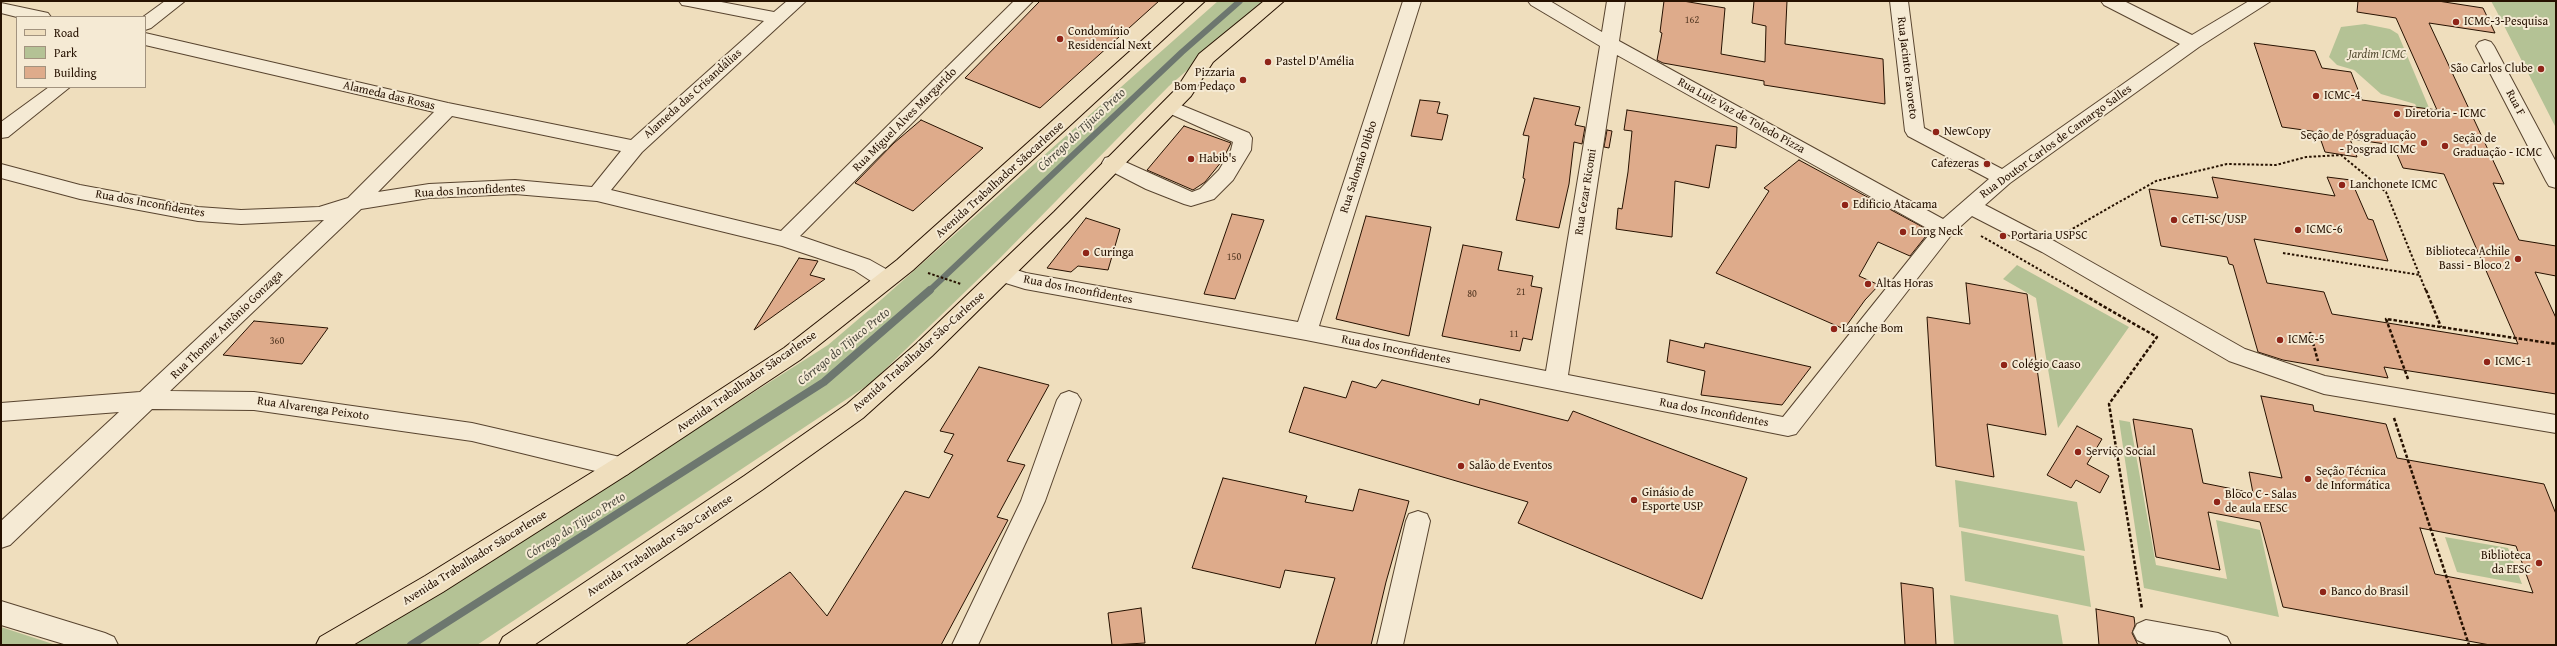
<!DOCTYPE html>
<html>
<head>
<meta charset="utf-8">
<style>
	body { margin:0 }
	#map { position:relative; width:2557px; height:646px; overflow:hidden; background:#efdebd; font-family:"Gentium Book Plus",serif }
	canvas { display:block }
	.frame { position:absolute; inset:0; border:2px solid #261100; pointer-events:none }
	.legend { position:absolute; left:16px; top:16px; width:130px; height:72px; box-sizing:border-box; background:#f5ead4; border:1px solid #a2937f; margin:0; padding:5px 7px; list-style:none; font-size:12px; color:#261100 }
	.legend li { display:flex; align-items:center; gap:8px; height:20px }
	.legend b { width:20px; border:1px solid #a2937f }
</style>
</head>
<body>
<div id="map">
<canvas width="2557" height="646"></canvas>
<div class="frame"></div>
<ul class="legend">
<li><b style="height:5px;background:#efdebd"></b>Road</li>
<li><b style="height:11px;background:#b4c295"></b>Park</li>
<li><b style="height:11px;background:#deab8b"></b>Building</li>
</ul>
</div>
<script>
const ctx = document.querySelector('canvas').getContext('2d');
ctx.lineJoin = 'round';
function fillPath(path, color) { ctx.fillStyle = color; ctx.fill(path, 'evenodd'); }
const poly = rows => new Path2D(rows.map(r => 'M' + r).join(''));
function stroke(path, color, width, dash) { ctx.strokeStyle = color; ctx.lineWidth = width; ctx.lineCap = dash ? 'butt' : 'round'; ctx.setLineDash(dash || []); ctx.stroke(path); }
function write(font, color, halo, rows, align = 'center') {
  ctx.font = font + ' "Gentium Book Plus",serif'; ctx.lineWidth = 4; ctx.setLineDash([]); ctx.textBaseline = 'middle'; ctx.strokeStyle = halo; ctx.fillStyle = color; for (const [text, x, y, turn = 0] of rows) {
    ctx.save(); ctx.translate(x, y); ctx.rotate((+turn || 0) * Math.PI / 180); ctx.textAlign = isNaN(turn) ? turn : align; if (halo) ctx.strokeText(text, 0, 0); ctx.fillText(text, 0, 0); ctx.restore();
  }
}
fillPath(poly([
	[1218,1,1267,1,1169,86,1001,257,871,383,477,645,345,645,663,450,828,345,882,299],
	[2491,1,2556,1,2556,128,2496,10],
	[2365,24,2390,29,2398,34,2440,134,2429,128,2415,104,2381,94,2354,70,2337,65,2329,57,2341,27],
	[2017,265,2129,327,2058,428,2036,298,2003,279],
	[2119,420,2130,422,2156,565,2227,579,2216,520,2260,530,2279,617,2144,588],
	[1955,480,2077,502,2085,551,1959,527],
	[1961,531,2084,556,2091,607,1965,581],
	[2445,537,2508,548,2522,584,2457,572],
	[1950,595,2058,615,2063,645,1954,645],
	[1,627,56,645,1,645]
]), '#b4c295');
stroke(poly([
	[929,291,1182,52,1240,1]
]), '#6d776f', 6);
stroke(poly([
	[411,645,824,382,930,290]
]), '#6d776f', 8);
const building = poly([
	[1040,1,1159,1,1040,108,965,78,1040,1],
	[1664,1,1683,1,1725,8,1721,54,1765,62,1766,26,1752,23,1754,1,1787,1,1785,44,1883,59,1885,104,1764,85,1764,81,1663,63,1657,60,1662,33,1660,32,1664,1],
	[2358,1,2438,1,2483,8,2495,33,2429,23,2504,184,2493,183,2519,240,2556,246,2556,276,2535,272,2556,318,2556,394,2384,367,2388,378,2283,360,2258,352,2233,265,2229,264,2227,257,2161,246,2149,189,2218,198,2212,177,2335,196,2327,177,2351,180,2368,219,2373,220,2388,261,2254,239,2267,283,2324,292,2332,314,2518,344,2444,174,2403,168,2393,145,2350,139,2357,157,2325,152,2318,132,2282,127,2254,43,2315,51,2322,68,2351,72,2362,100,2437,110,2396,18,2357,12,2358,1],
	[1534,98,1580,107,1575,125,1585,127,1582,144,1574,142,1569,184,1559,228,1516,220,1525,179,1523,178,1529,136,1523,135,1534,98],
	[1420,100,1440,102,1437,113,1448,115,1442,140,1411,136,1420,100],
	[1627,110,1737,127,1736,148,1716,145,1709,188,1675,181,1672,237,1616,229,1618,208,1622,209,1628,172,1632,131,1624,130,1627,110],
	[921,120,983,148,913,211,855,183,894,143,921,120],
	[1184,126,1231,143,1222,161,1205,182,1193,190,1147,170,1184,126],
	[1607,130,1612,131,1609,148,1604,147,1607,130],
	[1799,160,1930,231,1910,256,1878,242,1859,276,1879,285,1865,300,1844,329,1716,273,1769,191,1764,188,1799,160],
	[1232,214,1264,220,1235,299,1204,294,1232,214],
	[1366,216,1431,227,1409,336,1336,319,1366,216],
	[1086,218,1120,229,1108,270,1078,266,1071,272,1047,268,1086,218],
	[1463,245,1502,252,1498,270,1533,276,1531,286,1542,288,1532,340,1523,338,1520,351,1442,336,1463,245],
	[799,258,818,261,810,275,825,279,754,330,799,258],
	[1966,283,2027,294,2046,435,1987,424,1994,477,1936,466,1927,317,1970,324,1966,283],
	[254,321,328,328,302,364,223,355,254,321],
	[1670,340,1704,348,1705,343,1811,367,1782,405,1701,395,1705,371,1667,362,1670,340],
	[979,367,1049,385,1007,461,1025,465,997,517,1008,520,941,645,685,645,790,572,827,616,905,491,929,498,953,455,944,452,954,434,940,431,979,367],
	[1382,380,1479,405,1480,399,1568,421,1573,411,1747,478,1702,599,1518,523,1528,502,1289,432,1304,387,1346,398,1352,381,1376,388,1382,380],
	[2261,396,2313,405,2314,411,2386,424,2397,458,2544,484,2556,514,2556,645,2490,645,2283,607,2260,522,2208,512,2220,570,2156,557,2133,419,2192,429,2203,483,2253,493,2249,472,2282,478,2261,396],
	[2420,528,2516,546,2533,593,2435,574,2420,528],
	[2077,426,2102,439,2087,464,2109,476,2100,493,2076,480,2071,488,2047,475,2077,426],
	[1223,478,1307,496,1305,502,1353,511,1359,489,1409,501,1386,582,1371,645,1315,645,1335,578,1285,570,1280,588,1192,568,1223,478],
	[1901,583,1933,588,1936,645,1905,645,1901,583],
	[1141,608,1145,643,1112,645,1108,613,1141,608],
	[2096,609,2134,617,2135,625,2132,633,2138,645,2099,645,2096,609]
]);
fillPath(building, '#deab8b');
stroke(building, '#261100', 1);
const minor = poly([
	[165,1,185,1,151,28,145,30,145,17,143,17,165,1],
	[679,1,716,1,774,12,787,1,806,1,642,152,611,190,781,231,1014,1,1033,1,800,236,870,260,893,273,896,279,893,285,885,287,877,285,854,270,782,246,597,201,515,194,429,198,361,209,170,391,254,392,472,423,620,457,628,460,632,467,628,474,620,477,472,441,254,410,152,409,10,545,1,548,1,521,119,412,1,421,1,403,140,392,324,220,241,224,198,221,80,199,1,178,1,164,80,185,198,207,241,210,319,207,348,198,434,112,145,45,145,33,448,103,631,140,764,21,688,6,682,5,679,1],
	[452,116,621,151,592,187,515,180,429,184,378,192,452,116],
	[1403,1,1421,1,1319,326,1546,371,1600,46,1531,5,1528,1,1550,1,1602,32,1607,1,1625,1,1619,41,1943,219,1989,179,1908,136,1905,131,1890,1,1908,1,1924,128,2002,169,2180,44,2104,5,2101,1,2124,1,2192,35,2249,1,2271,1,2199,47,2010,183,1985,205,2056,242,2245,349,2325,376,2556,415,2556,433,2324,394,2229,361,2042,252,1972,216,1952,234,1796,434,1788,436,1306,340,1025,289,996,280,993,274,996,268,1004,266,1026,273,1298,322,1403,1],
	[1617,55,1932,231,1783,417,1568,375,1617,55],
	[1,3,48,13,51,17,17,17,1,13,1,3],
	[2485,40,2491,42,2494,46,2556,162,2556,188,2549,186,2546,181,2476,46,2479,42,2485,40],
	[49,87,70,87,8,137,1,138,1,122,49,87],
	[1171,101,1249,133,1252,138,1251,150,1233,180,1214,199,1191,206,1184,204,1146,189,1105,168,1102,163,1105,158,1112,156,1192,192,1200,189,1219,170,1231,150,1233,142,1164,111,1161,107,1164,103,1171,101],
	[1069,391,1077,394,1081,400,1045,501,978,645,952,645,1021,501,1057,400,1061,394,1069,391],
	[1418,511,1427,514,1430,521,1403,645,1377,645,1406,521,1409,514,1418,511],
	[1,601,105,633,114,637,118,645,67,645,1,625,1,601],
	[2146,620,2218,633,2227,637,2231,645,2146,644,2137,640,2133,632,2137,624,2146,620]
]);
const major = poly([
	[1186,1,1205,1,913,270,800,360,628,474,443,592,353,645,316,645,320,637,425,576,612,460,784,348,897,260,1186,1],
	[1264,1,1284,1,1213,62,1191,96,1068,222,932,356,863,418,762,490,534,645,499,645,503,637,744,476,847,404,916,344,1054,212,1177,88,1199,54,1264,1]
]);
stroke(minor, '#58442f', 2);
stroke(major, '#261100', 2);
stroke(poly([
	[2065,233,2156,181,2227,164,2276,165,2306,157,2341,155,2386,192,2426,291],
	[1981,236,2077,291],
	[2283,253,2420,275],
	[928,273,961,284]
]), '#261100', 2, [2.5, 2]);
stroke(poly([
	[2075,290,2157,337,2109,404,2142,609],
	[2426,290,2441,327],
	[2310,332,2318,361],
	[2408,379,2386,319,2556,344],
	[2394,418,2469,645]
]), '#261100', 2.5, [3.5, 2]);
fillPath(minor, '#f5ead4');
fillPath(major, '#efdebd');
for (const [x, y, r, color] of [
	[2456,22,4,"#8f2418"],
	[1060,39,4,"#8f2418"],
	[1268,62,4,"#8f2418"],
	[2541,69,4,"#8f2418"],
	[1243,80,4,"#8f2418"],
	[2316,96,4,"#8f2418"],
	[2397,114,4,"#8f2418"],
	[1936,132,4,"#8f2418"],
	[2424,143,4,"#8f2418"],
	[2445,146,4,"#8f2418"],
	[1191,159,4,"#8f2418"],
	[1987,164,4,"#8f2418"],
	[2342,185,4,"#8f2418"],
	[1845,205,4,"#8f2418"],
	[2174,220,4,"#8f2418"],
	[2298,230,4,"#8f2418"],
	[1903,232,4,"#8f2418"],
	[2003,236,4,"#8f2418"],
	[1086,253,4,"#8f2418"],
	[2518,259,4,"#8f2418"],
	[1868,284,4,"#8f2418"],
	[1834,329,4,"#8f2418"],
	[2280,340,4,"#8f2418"],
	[2487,362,4,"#8f2418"],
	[2004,365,4,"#8f2418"],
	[2078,452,4,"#8f2418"],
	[1461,466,4,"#8f2418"],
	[2308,479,4,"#8f2418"],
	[1634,500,4,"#8f2418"],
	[2217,502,4,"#8f2418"],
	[2539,563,4,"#8f2418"],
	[2323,592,4,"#8f2418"]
]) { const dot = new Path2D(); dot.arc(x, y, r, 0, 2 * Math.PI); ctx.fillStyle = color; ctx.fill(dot); stroke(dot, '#f5ead4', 1.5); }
write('10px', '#543823', null, [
	["162",1692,20],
	["150",1234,257],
	["21",1521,292],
	["80",1472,294],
	["11",1514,334],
	["360",277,341]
]);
write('12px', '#261100', '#f5ead4', [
	["ICMC-3-Pesquisa",2464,22],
	["Condomínio",1068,32],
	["Residencial Next",1068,46],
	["Pastel D'Amélia",1276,62],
	["São Carlos Clube",2533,69,"right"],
	["Pizzaria",1235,73,"right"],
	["Bom Pedaço",1235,87,"right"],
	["ICMC-4",2324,96],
	["Diretoria - ICMC",2405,114],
	["NewCopy",1944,132],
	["Seção de Pósgraduação",2416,136,"right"],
	["- Posgrad ICMC",2416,150,"right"],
	["Seção de",2453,139],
	["Graduação - ICMC",2453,153],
	["Habib's",1199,159],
	["Cafezeras",1979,164,"right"],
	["Lanchonete ICMC",2350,185],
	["Edificio Atacama",1853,205],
	["CeTI-SC/USP",2182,220],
	["ICMC-6",2306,230],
	["Long Neck",1911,232],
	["Portaria USPSC",2011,236],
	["Biblioteca Achile",2510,252,"right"],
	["Bassi - Bloco 2",2510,266,"right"],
	["Curinga",1094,253],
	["Altas Horas",1876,284],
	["Lanche Bom",1842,329],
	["ICMC-5",2288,340],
	["ICMC-1",2495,362],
	["Colégio Caaso",2012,365],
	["Serviço Social",2086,452],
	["Salão de Eventos",1469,466],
	["Seção Técnica",2316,472],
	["de Informática",2316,486],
	["Ginásio de",1642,493],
	["Esporte USP",1642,507],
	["Bloco C - Salas",2225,495],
	["de aula EESC",2225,509],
	["Biblioteca",2531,556,"right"],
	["da EESC",2531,570,"right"],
	["Banco do Brasil",2331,592]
], 'left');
write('italic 12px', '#584f34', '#f5ead4', [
	["Jardim ICMC",2377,55]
]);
write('12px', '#261100', '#f5ead4', [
	["Rua Jacinto Favoreto",1907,68,83],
	["Alameda das Crisandálias",693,94,-42],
	["Alameda das Rosas",389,96,13],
	["Rua F",2515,103,62],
	["Rua Luiz Vaz de Toledo Pizza",1741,116,29],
	["Rua Miguel Alves Margarido",905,120,-45],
	["Rua Doutor Carlos de Camargo Salles",2056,142,-36],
	["Rua Salomão Dibbo",1359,167,-72],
	["Avenida Trabalhador Sãocarlense",1000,180,-42],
	["Rua dos Inconfidentes",470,191,-3],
	["Rua Cezar Ricomi",1586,192,-81],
	["Rua dos Inconfidentes",150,204,10],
	["Rua dos Inconfidentes",1078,290,11],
	["Rua Thomaz Antônio Gonzaga",227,325,-44],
	["Rua dos Inconfidentes",1396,350,11],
	["Avenida Trabalhador São-Carlense",919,352,-42],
	["Avenida Trabalhador Sãocarlense",747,382,-35],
	["Rua Alvarenga Peixoto",313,409,8],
	["Rua dos Inconfidentes",1714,413,11],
	["Avenida Trabalhador São-Carlense",660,546,-34],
	["Avenida Trabalhador Sãocarlense",475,558,-32]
]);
write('italic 13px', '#4f4c41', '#f5ead4', [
	["Córrego do Tijuco Preto",1082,130,-43],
	["Córrego do Tijuco Preto",844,347,-39],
	["Córrego do Tijuco Preto",576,526,-32]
]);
</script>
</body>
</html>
